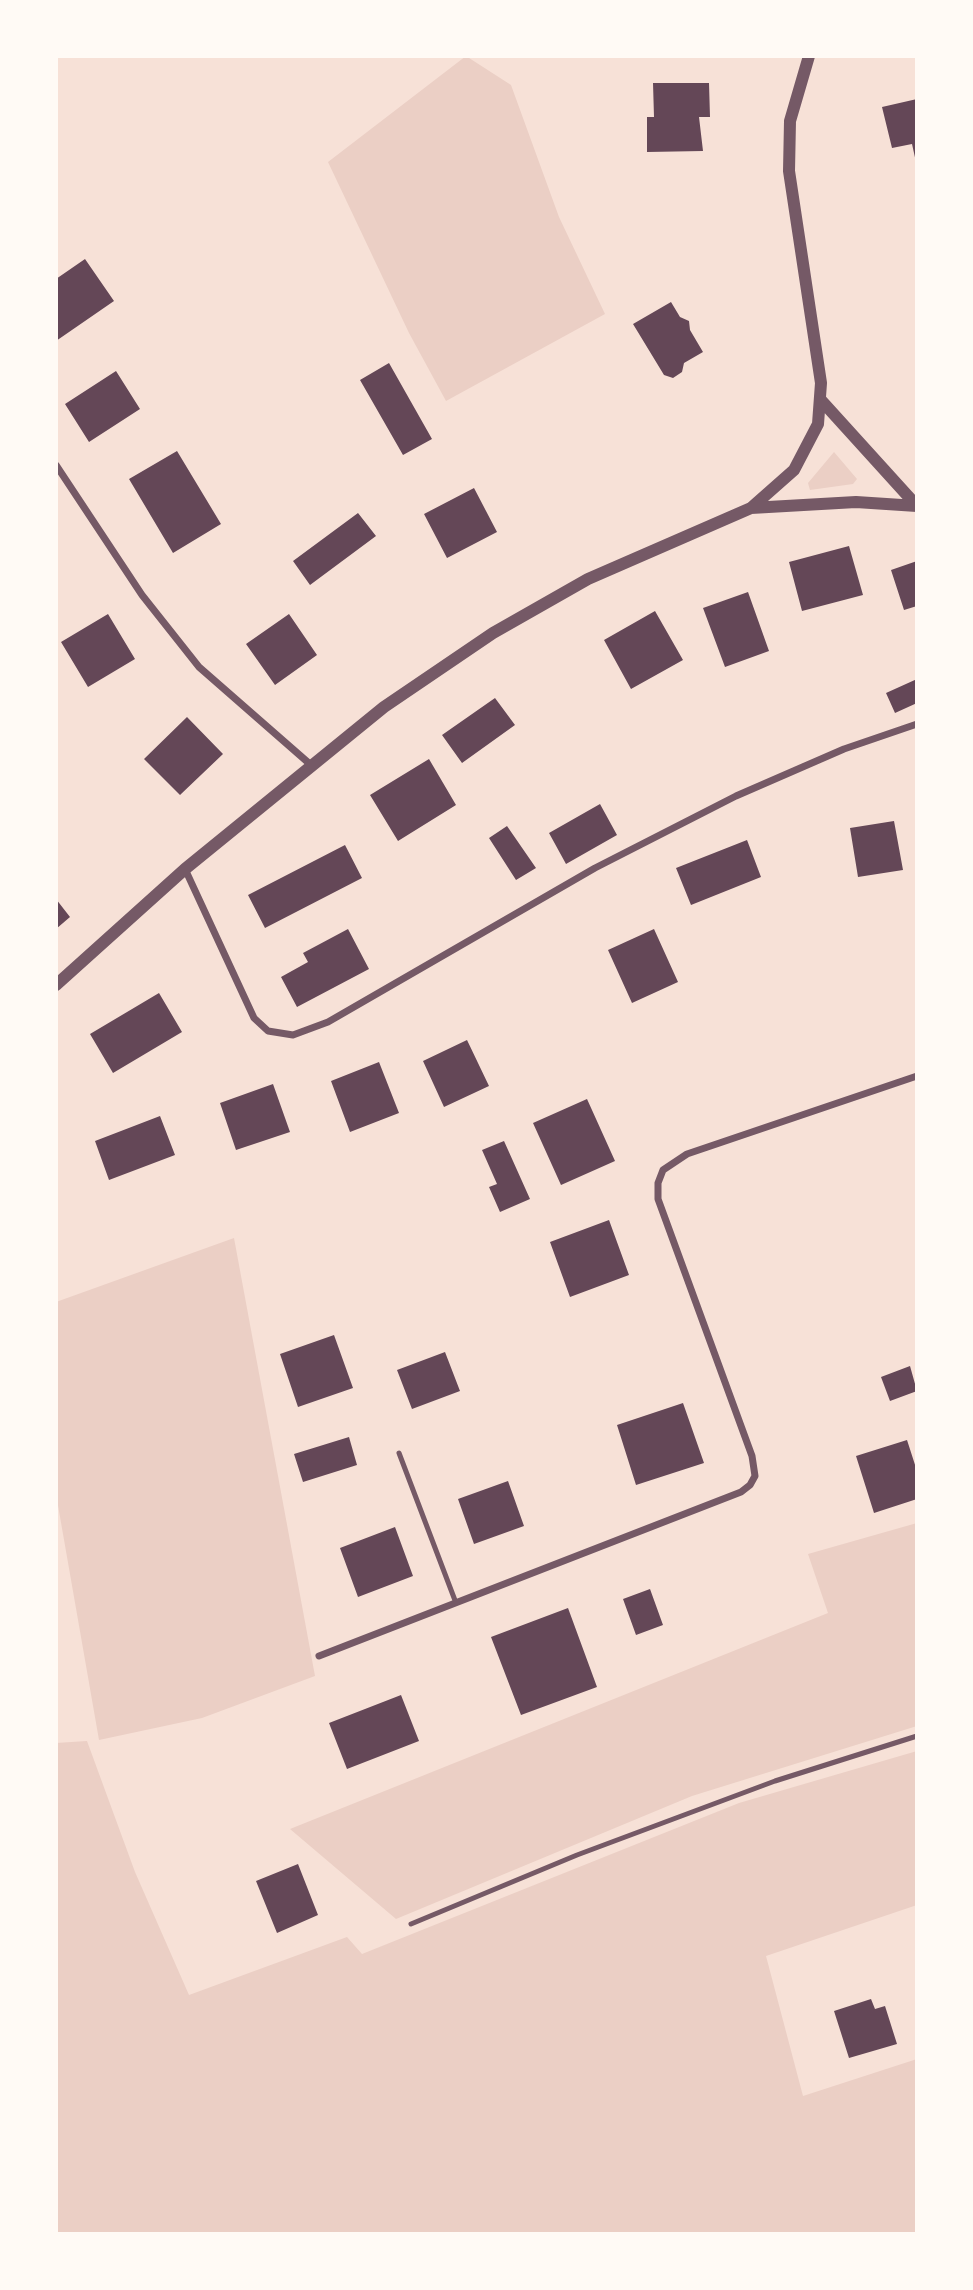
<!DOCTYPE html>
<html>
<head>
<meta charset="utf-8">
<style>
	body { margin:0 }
	#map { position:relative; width:973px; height:2290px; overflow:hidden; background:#f7e1d7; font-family:"Roboto Condensed",sans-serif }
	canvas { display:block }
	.frame { position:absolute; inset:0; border:58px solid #fffaf5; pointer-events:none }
</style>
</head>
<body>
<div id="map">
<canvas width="973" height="2290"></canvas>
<div class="frame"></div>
</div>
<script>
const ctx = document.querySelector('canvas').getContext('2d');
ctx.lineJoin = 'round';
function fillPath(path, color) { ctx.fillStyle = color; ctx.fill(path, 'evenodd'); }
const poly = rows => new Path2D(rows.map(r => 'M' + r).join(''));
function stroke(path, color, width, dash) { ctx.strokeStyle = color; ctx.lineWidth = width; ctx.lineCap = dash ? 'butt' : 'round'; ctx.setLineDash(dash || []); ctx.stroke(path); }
fillPath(poly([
	[466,56,511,85,559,217,605,314,446,401,409,333,328,162],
	[834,452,857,479,853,484,810,490,808,483],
	[234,1238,315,1676,202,1718,99,1740,56,1494,56,1302],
	[917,1523,917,1726,692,1796,396,1919,290,1829,828,1613,808,1554],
	[87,1741,135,1872,189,1995,347,1937,362,1954,739,1803,917,1751,917,1905,766,1956,803,2096,917,2059,917,2234,56,2234,56,1743]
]), '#ebcfc5');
fillPath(poly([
	[653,83,709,83,710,117,699,117,703,151,647,152,647,117,654,117],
	[917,99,917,162,916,162,912,144,892,148,882,107],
	[85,259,114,301,56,341,56,279],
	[671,302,680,317,689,321,690,330,703,352,684,363,682,372,673,378,664,375,633,324],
	[389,363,432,439,403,455,360,380],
	[116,371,140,409,89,442,65,404],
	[177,451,221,524,173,553,129,479],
	[474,488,497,532,447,558,424,514],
	[358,513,376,536,310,585,293,561],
	[849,546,863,595,802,611,789,562],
	[917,561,917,606,904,610,891,570],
	[748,592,769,651,725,667,703,608],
	[655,611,683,660,631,689,604,640],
	[108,614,135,659,88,687,61,642],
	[289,614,317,655,275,685,246,644],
	[917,679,917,703,895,713,886,693],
	[495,698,515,725,462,763,442,735],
	[187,717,223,754,180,795,144,759],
	[429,759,456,805,398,841,370,795],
	[600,804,617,835,566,864,549,833],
	[894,821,903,870,858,877,850,828],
	[507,826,536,868,516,880,489,838],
	[747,840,761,877,691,905,676,868],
	[345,845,362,878,265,928,248,895],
	[56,899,70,917,56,929],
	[348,929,369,969,297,1007,281,977,308,962,303,953],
	[654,929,678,982,632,1003,608,950],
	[159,993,182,1032,113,1073,90,1034],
	[467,1040,489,1086,444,1107,423,1061],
	[379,1062,399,1113,350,1132,331,1081],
	[273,1084,290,1132,236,1150,220,1103],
	[587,1099,615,1161,561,1185,533,1123],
	[160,1116,175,1155,109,1180,95,1141],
	[504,1141,530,1199,500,1212,489,1187,497,1184,482,1150],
	[609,1220,629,1275,570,1297,550,1242],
	[334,1335,353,1388,298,1407,280,1354],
	[445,1352,460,1391,412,1409,397,1370],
	[910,1366,917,1391,890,1401,881,1377],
	[683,1403,704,1463,636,1485,617,1425],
	[349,1437,357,1465,303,1482,294,1454],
	[907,1440,917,1471,917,1499,874,1513,856,1456],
	[508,1481,524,1526,474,1544,458,1499],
	[395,1527,413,1576,358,1597,340,1548],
	[650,1589,663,1625,636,1635,623,1599],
	[568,1608,597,1687,521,1715,491,1637],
	[401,1695,419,1741,347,1769,329,1723],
	[298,1864,318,1915,277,1933,256,1881],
	[871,1999,875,2009,885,2006,897,2044,849,2058,834,2011]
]), '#644757');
stroke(poly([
	[399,1453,456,1603],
	[411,1924,577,1855,775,1781,917,1736]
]), '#755966', 5);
stroke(poly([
	[56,465,142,595,199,667,311,765],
	[185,869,254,1018,268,1031,293,1035,328,1022,595,868,736,796,844,749,917,724],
	[319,1656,741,1492,750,1485,755,1476,752,1456,658,1199,658,1183,663,1170,687,1154,917,1076]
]), '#755966', 7);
stroke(poly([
	[820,399,917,506],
	[751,508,856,502,917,506],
	[56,985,185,869,384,707,493,633,588,579,751,508,794,470,818,424,821,383,789,171,790,121,809,56]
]), '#755966', 12);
</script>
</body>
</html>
